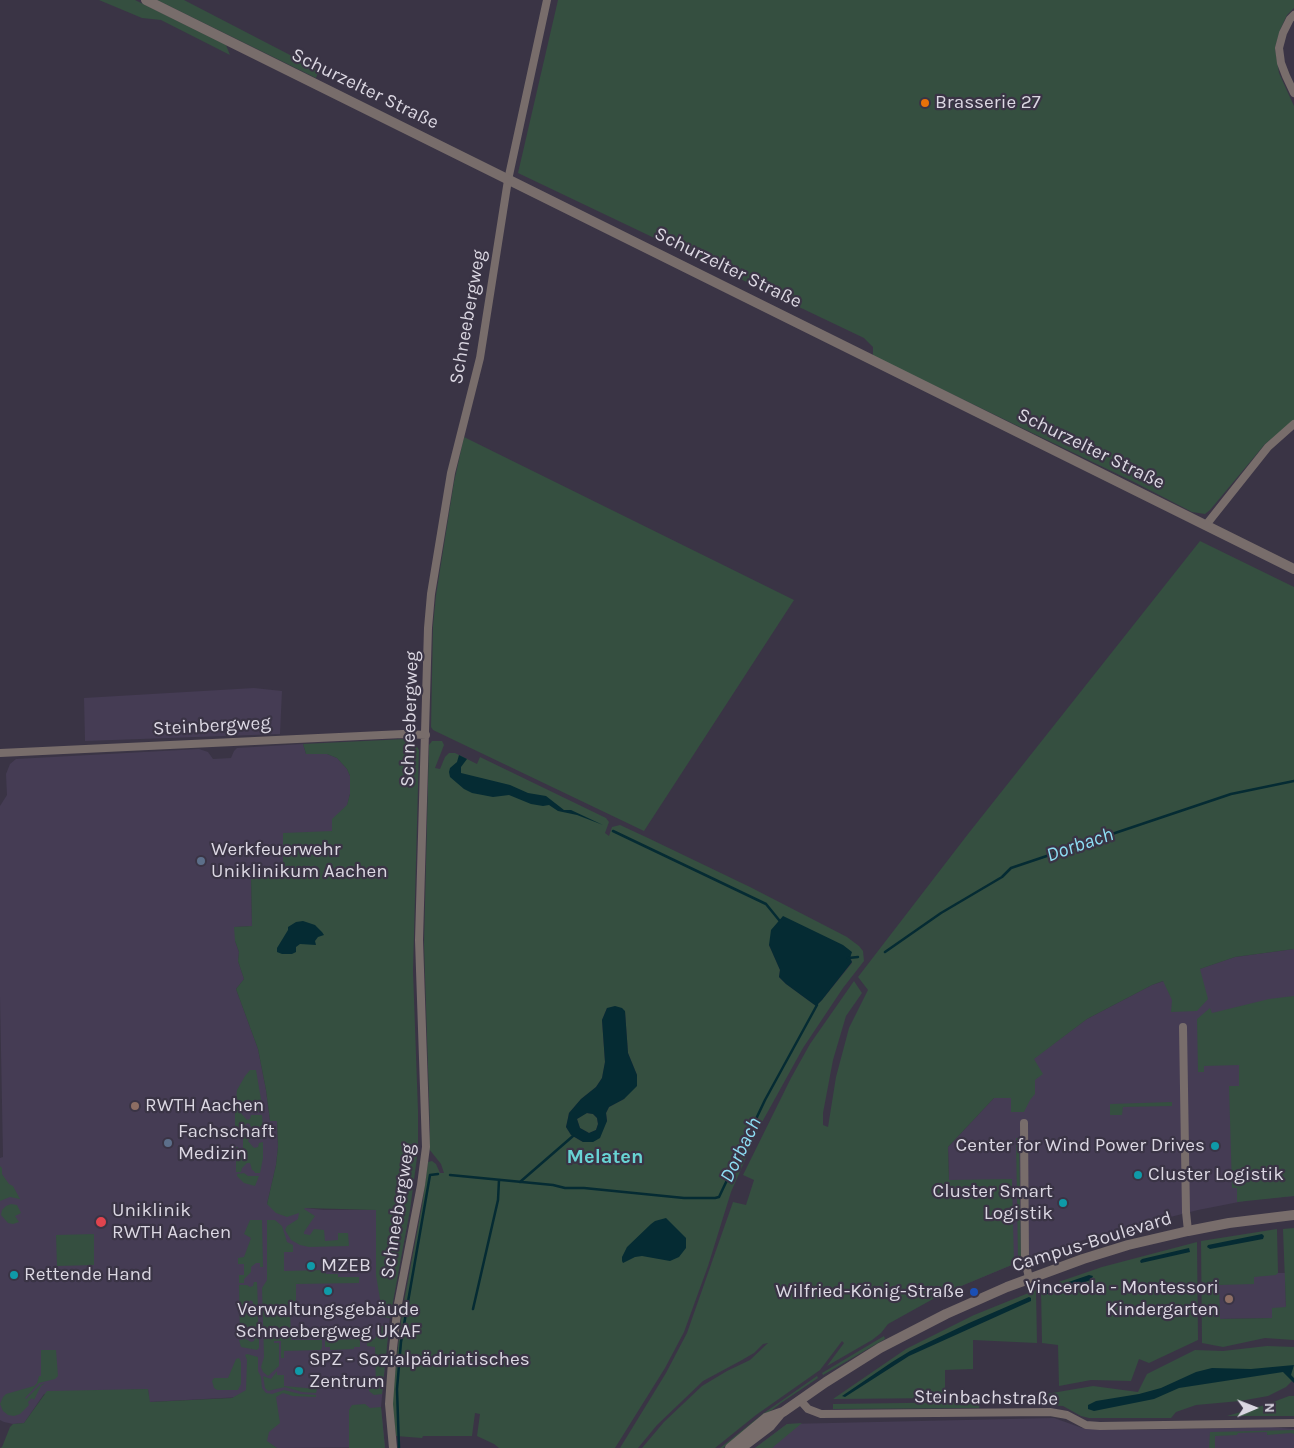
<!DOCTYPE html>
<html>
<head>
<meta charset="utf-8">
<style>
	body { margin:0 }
	#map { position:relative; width:1294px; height:1448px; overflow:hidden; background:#3a3445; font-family:Karla,sans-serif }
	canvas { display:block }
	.north { position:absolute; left:1229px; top:1383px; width:50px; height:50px; -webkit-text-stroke:4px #3a3445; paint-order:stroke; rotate:89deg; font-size:14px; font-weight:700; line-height:20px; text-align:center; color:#dbd7e2 }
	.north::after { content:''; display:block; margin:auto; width:18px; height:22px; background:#dbd7e2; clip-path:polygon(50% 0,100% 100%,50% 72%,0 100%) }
</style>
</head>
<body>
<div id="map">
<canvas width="1294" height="1448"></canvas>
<div class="north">N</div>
</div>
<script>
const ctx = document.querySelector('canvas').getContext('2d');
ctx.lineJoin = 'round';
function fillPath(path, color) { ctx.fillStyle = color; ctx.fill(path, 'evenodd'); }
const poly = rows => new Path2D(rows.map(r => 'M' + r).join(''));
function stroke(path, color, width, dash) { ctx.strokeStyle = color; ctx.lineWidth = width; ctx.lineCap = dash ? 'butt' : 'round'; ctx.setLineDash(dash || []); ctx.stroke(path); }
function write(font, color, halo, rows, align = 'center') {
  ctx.font = font + ' Karla,sans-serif'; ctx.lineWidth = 4.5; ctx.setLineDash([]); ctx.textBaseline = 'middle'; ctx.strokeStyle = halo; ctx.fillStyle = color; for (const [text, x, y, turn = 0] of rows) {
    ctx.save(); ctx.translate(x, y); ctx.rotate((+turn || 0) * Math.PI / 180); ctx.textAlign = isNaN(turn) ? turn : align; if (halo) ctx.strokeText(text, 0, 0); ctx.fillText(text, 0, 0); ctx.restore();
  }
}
fillPath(poly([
	[254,688,282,691,280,734,85,741,84,698],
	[303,744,306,754,322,752,337,758,347,769,350,776,350,794,347,806,340,812,332,831,283,874,251,877,252,926,235,927,235,941,239,952,238,961,244,979,236,989,258,1049,266,1090,270,1121,277,1121,278,1147,276,1165,267,1204,324,1210,410,1210,390,1315,381,1407,385,1447,277,1448,267,1442,259,1396,149,1402,148,1389,44,1394,24,1423,13,1424,4,1422,0,1420,0,1158,3,1157,0,997,0,806,7,795,6,774,10,764,16,759,199,749,208,752,213,759,231,758,234,751,237,748],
	[1294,949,1294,1196,1249,1200,1198,1210,1095,1236,1014,1264,942,1294,949,1180,948,1147,994,1098,1033,1059,1087,1019,1152,985,1235,957],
	[1278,1270,1278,1273,1285,1273,1286,1308,1272,1318,1219,1319,1219,1285],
	[1054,1418,1082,1428,1091,1429,1139,1430,1271,1427,1294,1429,1294,1448,755,1448,787,1424]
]), '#453c54');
fillPath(poly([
	[99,0,135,0,226,45,230,55,161,20,142,18],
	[157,0,184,0,317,69,319,70,316,78],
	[558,0,1294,0,1294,8,1287,15,1280,30,1275,48,1279,73,1294,106,1294,421,1265,444,1210,510,1205,514,1192,512,1134,482,873,356,873,347,864,338,518,173],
	[464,437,794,600,644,831,433,730,431,727,433,626,436,595,454,482],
	[1200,541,1294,587,1294,949,1235,957,1200,969,1208,999,1197,1011,1171,1012,1172,1000,1163,981,1152,985,1087,1019,1034,1059,1043,1074,1035,1080,1035,1094,1030,1100,1024,1112,1011,1112,1011,1098,994,1098,948,1147,949,1180,1012,1179,1014,1264,942,1294,888,1324,881,1333,872,1340,827,1366,844,1343,842,1341,820,1370,756,1415,715,1448,642,1448,664,1422,702,1386,727,1371,750,1360,768,1343,763,1344,754,1353,742,1360,703,1381,657,1425,638,1448,620,1448,666,1373,687,1333,733,1202,746,1205,754,1180,743,1175,791,1078,810,1044,854,981,862,993,846,1016,833,1060,823,1113,823,1125,828,1127,836,1077,849,1028,868,990,858,977,968,834],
	[405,739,412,740,415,743,419,750,413,971,418,1111,418,1150,410,1210,390,1318,381,1317,378,1313,381,1305,376,1275,376,1210,305,1208,304,1209,315,1216,304,1232,304,1234,310,1235,314,1229,324,1230,325,1241,338,1240,338,1233,348,1233,349,1246,309,1247,300,1245,291,1240,285,1230,287,1226,298,1219,299,1213,287,1217,276,1213,267,1204,276,1165,278,1147,277,1121,270,1121,266,1090,258,1049,236,989,244,979,238,961,239,952,235,941,234,927,252,926,251,877,283,874,283,833,332,831,332,819,347,805,350,794,350,776,347,769,337,758,327,754,306,754,303,744],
	[432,741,442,741,444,745,435,768,440,769,445,757,449,753,455,753,477,764,480,757,606,818,609,822,605,833,609,836,612,827,620,825,648,838,750,887,818,922,847,937,859,946,863,951,864,961,843,988,803,1048,761,1124,731,1192,708,1266,684,1332,665,1368,615,1448,499,1448,494,1444,477,1436,480,1414,475,1413,472,1436,423,1436,422,1438,396,1436,393,1413,393,1390,402,1312,422,1206,428,1162,432,1161,436,1164,440,1173,444,1173,441,1164,429,1149,430,1128,424,944,429,745],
	[769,945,850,955,852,963,822,1000,816,1006,786,984,779,977,780,970],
	[607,1008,625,1012,628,1053,637,1075,624,1099,609,1107,606,1113,607,1121,593,1142,583,1142,571,1135,566,1127,568,1118,569,1113,581,1099,596,1087,602,1078,605,1062,602,1020],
	[1294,996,1294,1196,1237,1202,1237,1188,1232,1188,1229,1086,1239,1086,1239,1065,1204,1066,1204,1072,1198,1072,1197,1019,1210,1008,1212,1013,1269,999],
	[250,1070,256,1070,263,1111,261,1112,250,1112,248,1106,242,1111,235,1110,237,1090,245,1076],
	[1172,1102,1172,1106,1123,1107,1122,1115,1110,1115,1110,1104],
	[235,1111,239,1111,247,1120,250,1119,251,1115,262,1115,263,1128,251,1128,250,1124,247,1123,241,1130,247,1136,250,1136,251,1132,263,1131,263,1139,258,1139,257,1134,254,1134,248,1141,254,1148,258,1147,259,1143,263,1142,263,1158,260,1173,255,1173,254,1171,252,1170,250,1163,247,1163,242,1168,241,1172,236,1172,236,1147,238,1147,238,1153,243,1152,243,1135,235,1135],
	[586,1113,593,1114,597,1118,598,1124,596,1130,589,1133,580,1128,577,1119],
	[1016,1138,1019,1138,1021,1260,1018,1260],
	[0,1166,2,1168,2,1174,9,1184,13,1186,20,1199,10,1197,0,1201],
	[244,1173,248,1176,259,1176,255,1186,244,1183,237,1176,237,1174],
	[11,1204,17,1205,21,1213,15,1216,19,1222,13,1224,8,1223,1,1215,2,1210,6,1206],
	[250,1220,262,1220,263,1267,260,1267,260,1263,256,1263,251,1267,251,1272,244,1279,244,1283,239,1283,239,1275,244,1275,244,1264,238,1264,238,1258,244,1257,251,1238,244,1234],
	[267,1220,275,1220,282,1226,287,1242,293,1245,293,1252,284,1252,284,1271,325,1270,326,1274,338,1274,338,1277,359,1277,359,1283,296,1284,296,1307,290,1307,291,1340,322,1340,322,1347,321,1350,284,1351,284,1358,281,1358,281,1341,274,1341,274,1343,279,1343,279,1366,268,1376,263,1372,261,1367,264,1357,262,1288,267,1280],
	[1294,1228,1294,1340,1265,1338,1223,1347,1202,1343,1201,1241,1277,1229,1278,1273,1276,1275,1254,1277,1254,1284,1219,1285,1220,1319,1272,1318,1272,1308,1286,1307,1283,1229],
	[94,1234,94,1265,57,1266,56,1235],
	[1197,1242,1198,1340,1149,1363,1139,1359,1131,1381,1091,1380,1059,1386,1058,1345,1042,1343,1041,1288,1102,1267],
	[254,1282,257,1282,258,1307,253,1307,253,1302,251,1300,244,1307,244,1310,251,1314,253,1313,254,1310,258,1309,258,1335,254,1335,254,1330,251,1329,244,1336,245,1339,240,1339,239,1285,247,1285,250,1287,253,1286],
	[1036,1290,1037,1343,973,1340,973,1369,945,1370,945,1398,833,1399,906,1349,974,1315],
	[382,1326,389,1327,382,1394,374,1395,369,1391,369,1389,376,1388,375,1347,367,1346,367,1339,375,1339,379,1327],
	[884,1336,885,1339,823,1375,822,1373],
	[255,1338,259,1338,259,1348,257,1350,241,1347,239,1340,246,1339,251,1342,254,1341],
	[360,1339,360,1347,354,1347,354,1349,330,1350,330,1347,325,1347,325,1340],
	[1267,1346,1294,1347,1294,1379,1286,1387,1268,1396,1240,1401,1196,1405,1176,1412,1171,1418,1089,1418,1081,1416,1063,1406,1046,1405,1046,1394,1093,1386,1138,1392,1147,1374,1195,1350,1223,1351],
	[41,1350,56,1350,58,1376,55,1379,39,1383,25,1398,26,1399,40,1385,45,1383,41,1386,34,1400,32,1398,28,1402,29,1405,20,1414,14,1416,8,1415,3,1411,0,1404,3,1397,6,1394,34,1386,37,1383,39,1376,41,1376],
	[247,1354,258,1357,258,1371,261,1377,262,1388,266,1393,272,1394,284,1390,300,1394,316,1395,316,1397,293,1396,283,1393,276,1397,280,1423,269,1432,267,1441,277,1448,0,1448,2,1447,10,1427,13,1424,24,1423,47,1391,148,1389,150,1402,232,1398,246,1390,247,1360,245,1355],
	[239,1358,241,1362,241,1384,238,1390,217,1390,214,1388,212,1381,214,1378,228,1378,236,1359],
	[277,1371,277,1375,284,1375,284,1386,317,1389,316,1393,302,1392,285,1387,268,1391,265,1388,263,1376,271,1379],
	[817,1376,818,1378,781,1403,723,1448,720,1448,764,1413],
	[1289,1396,1294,1396,1294,1416,1227,1416,1268,1404],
	[977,1402,980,1404,979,1408,833,1409,833,1404],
	[365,1404,370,1408,381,1407,385,1448,349,1448,349,1410,352,1405],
	[802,1423,772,1448,755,1448,787,1424],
	[1294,1430,1294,1434,1291,1433,1267,1435,1267,1432,1238,1433,1237,1435,1215,1436,1215,1448,1209,1448,1210,1432]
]), '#354f40');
fillPath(poly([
	[459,755,467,759,461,767,461,773,510,785,528,793,546,796,564,810,571,810,603,825,577,815,558,811,549,805,543,806,531,804,509,795,493,797,472,793,464,789,450,777,449,772,450,768,457,762],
	[783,916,843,945,852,952,850,958,852,962,822,1000,816,1006,786,984,779,977,780,970,769,945,771,930],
	[303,921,315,925,322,932,324,935,318,937,315,941,316,945,300,944,296,947,296,952,292,954,282,954,277,952,277,948,288,930,288,927,296,922],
	[615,1006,622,1008,625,1011,628,1053,637,1075,637,1086,624,1099,609,1107,606,1113,607,1121,600,1138,593,1142,583,1142,571,1135,566,1127,568,1118,569,1113,581,1099,596,1087,602,1078,605,1062,602,1020,607,1008],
	[587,1113,593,1114,597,1118,598,1124,596,1130,589,1133,580,1128,577,1119],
	[666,1218,686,1238,686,1248,679,1257,670,1261,642,1256,635,1257,623,1263,622,1261,622,1257,627,1247,651,1224,655,1221],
	[1262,1234,1264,1236,1263,1239,1210,1249,1207,1247,1208,1245],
	[1189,1248,1190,1252,1141,1263,1140,1261,1142,1259],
	[1089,1275,1093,1276,1091,1280,1044,1295,1043,1292,1045,1290],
	[1029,1297,1031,1298,1031,1301,909,1356,845,1397,842,1396,892,1362,910,1351,969,1323],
	[1294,1365,1291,1375,1294,1378,1294,1383,1283,1372,1179,1388,1154,1399,1094,1411,1088,1409,1088,1405,1096,1401,1139,1394,1161,1388,1196,1372,1212,1368,1251,1369]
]), '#052b33');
stroke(poly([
	[613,831,766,904,779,920],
	[885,952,941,913,1002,877,1011,868,1231,794,1294,781],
	[848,958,858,957],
	[450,1175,553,1185,565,1188,584,1188,684,1198,715,1198,719,1197,765,1100,817,1005],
	[520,1182,573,1136],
	[473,1309,498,1200,499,1180],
	[399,1448,397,1389,401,1342,430,1175,438,1174]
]), '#052b33', 2.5);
stroke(poly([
	[1294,15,1290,19,1283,33,1279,48,1281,63,1286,76,1294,93],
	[1206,525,1268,447,1294,424],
	[0,753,403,734,426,735],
	[1183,1027,1186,1212,1188,1231],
	[1024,1123,1025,1260,1029,1278],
	[800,1400,808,1409,821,1414,1050,1412,1067,1415,1086,1425,1100,1426,1294,1423],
	[393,1448,389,1404,393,1348,398,1304,421,1185,426,1147,419,940,428,628,431,594,451,473,480,358,508,180,547,0]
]), '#786d6b', 8);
stroke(poly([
	[146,0,1294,569],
	[730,1448,766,1418,783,1412,826,1382,880,1348,946,1314,1007,1287,1083,1259,1128,1245,1188,1231,1229,1223,1294,1215],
	[741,1448,770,1426,780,1414]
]), '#786d6b', 10);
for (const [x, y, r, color] of [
	[925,103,5,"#e8710a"],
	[201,861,5,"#5c6f8a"],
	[135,1106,5,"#8d6e63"],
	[168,1143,5,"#5c6f8a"],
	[1215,1146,5,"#0f9aa8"],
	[1138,1175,5,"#0f9aa8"],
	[1063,1203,5,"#0f9aa8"],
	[101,1222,6,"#e0444e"],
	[311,1266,5,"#0f9aa8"],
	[14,1275,5,"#0f9aa8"],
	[328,1291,5,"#0f9aa8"],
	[974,1292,5,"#1a4fb4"],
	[1229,1299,5,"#8d6e63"],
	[299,1371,5,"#0f9aa8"]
]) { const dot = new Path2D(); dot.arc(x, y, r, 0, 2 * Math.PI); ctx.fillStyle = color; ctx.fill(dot); stroke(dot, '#3a3445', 2); }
write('19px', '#dbd7e2', '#3a3445', [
	["Schurzelter Straße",365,89,26],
	["Schurzelter Straße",728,268,26],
	["Schneebergweg",468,317,-80],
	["Schurzelter Straße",1091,449,26],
	["Schneebergweg",410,719,-88],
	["Steinbergweg",212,726,-3],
	["Schneebergweg",398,1211,-81],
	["Campus-Boulevard",1092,1242,-17],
	["Steinbachstraße",986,1398,1]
]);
write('19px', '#dbd7e2', '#3a3445', [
	["Brasserie 27",935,103],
	["Werkfeuerwehr",211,850],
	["Uniklinikum Aachen",211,872],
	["RWTH Aachen",145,1106],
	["Fachschaft",178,1132],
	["Medizin",178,1154],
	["Center for Wind Power Drives",1205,1146,"right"],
	["Cluster Logistik",1148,1175],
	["Cluster Smart",1053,1192,"right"],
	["Logistik",1053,1214,"right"],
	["Uniklinik",112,1211],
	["RWTH Aachen",112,1233],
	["MZEB",321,1266],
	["Rettende Hand",24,1275],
	["Vincerola - Montessori",1219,1288,"right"],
	["Kindergarten",1219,1310,"right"],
	["Wilfried-König-Straße",964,1292,"right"],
	["Verwaltungsgebäude",328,1310,"center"],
	["Schneebergweg UKAF",328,1332,"center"],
	["SPZ - Sozialpädriatisches",309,1360],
	["Zentrum",309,1382]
], 'left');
write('italic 20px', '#8dddf3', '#3a3445', [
	["Dorbach",1080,845,-19],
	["Dorbach",741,1150,-64]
]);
write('bold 20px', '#68d4d4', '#3a3445', [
	["Melaten",605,1157]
]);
</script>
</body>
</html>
